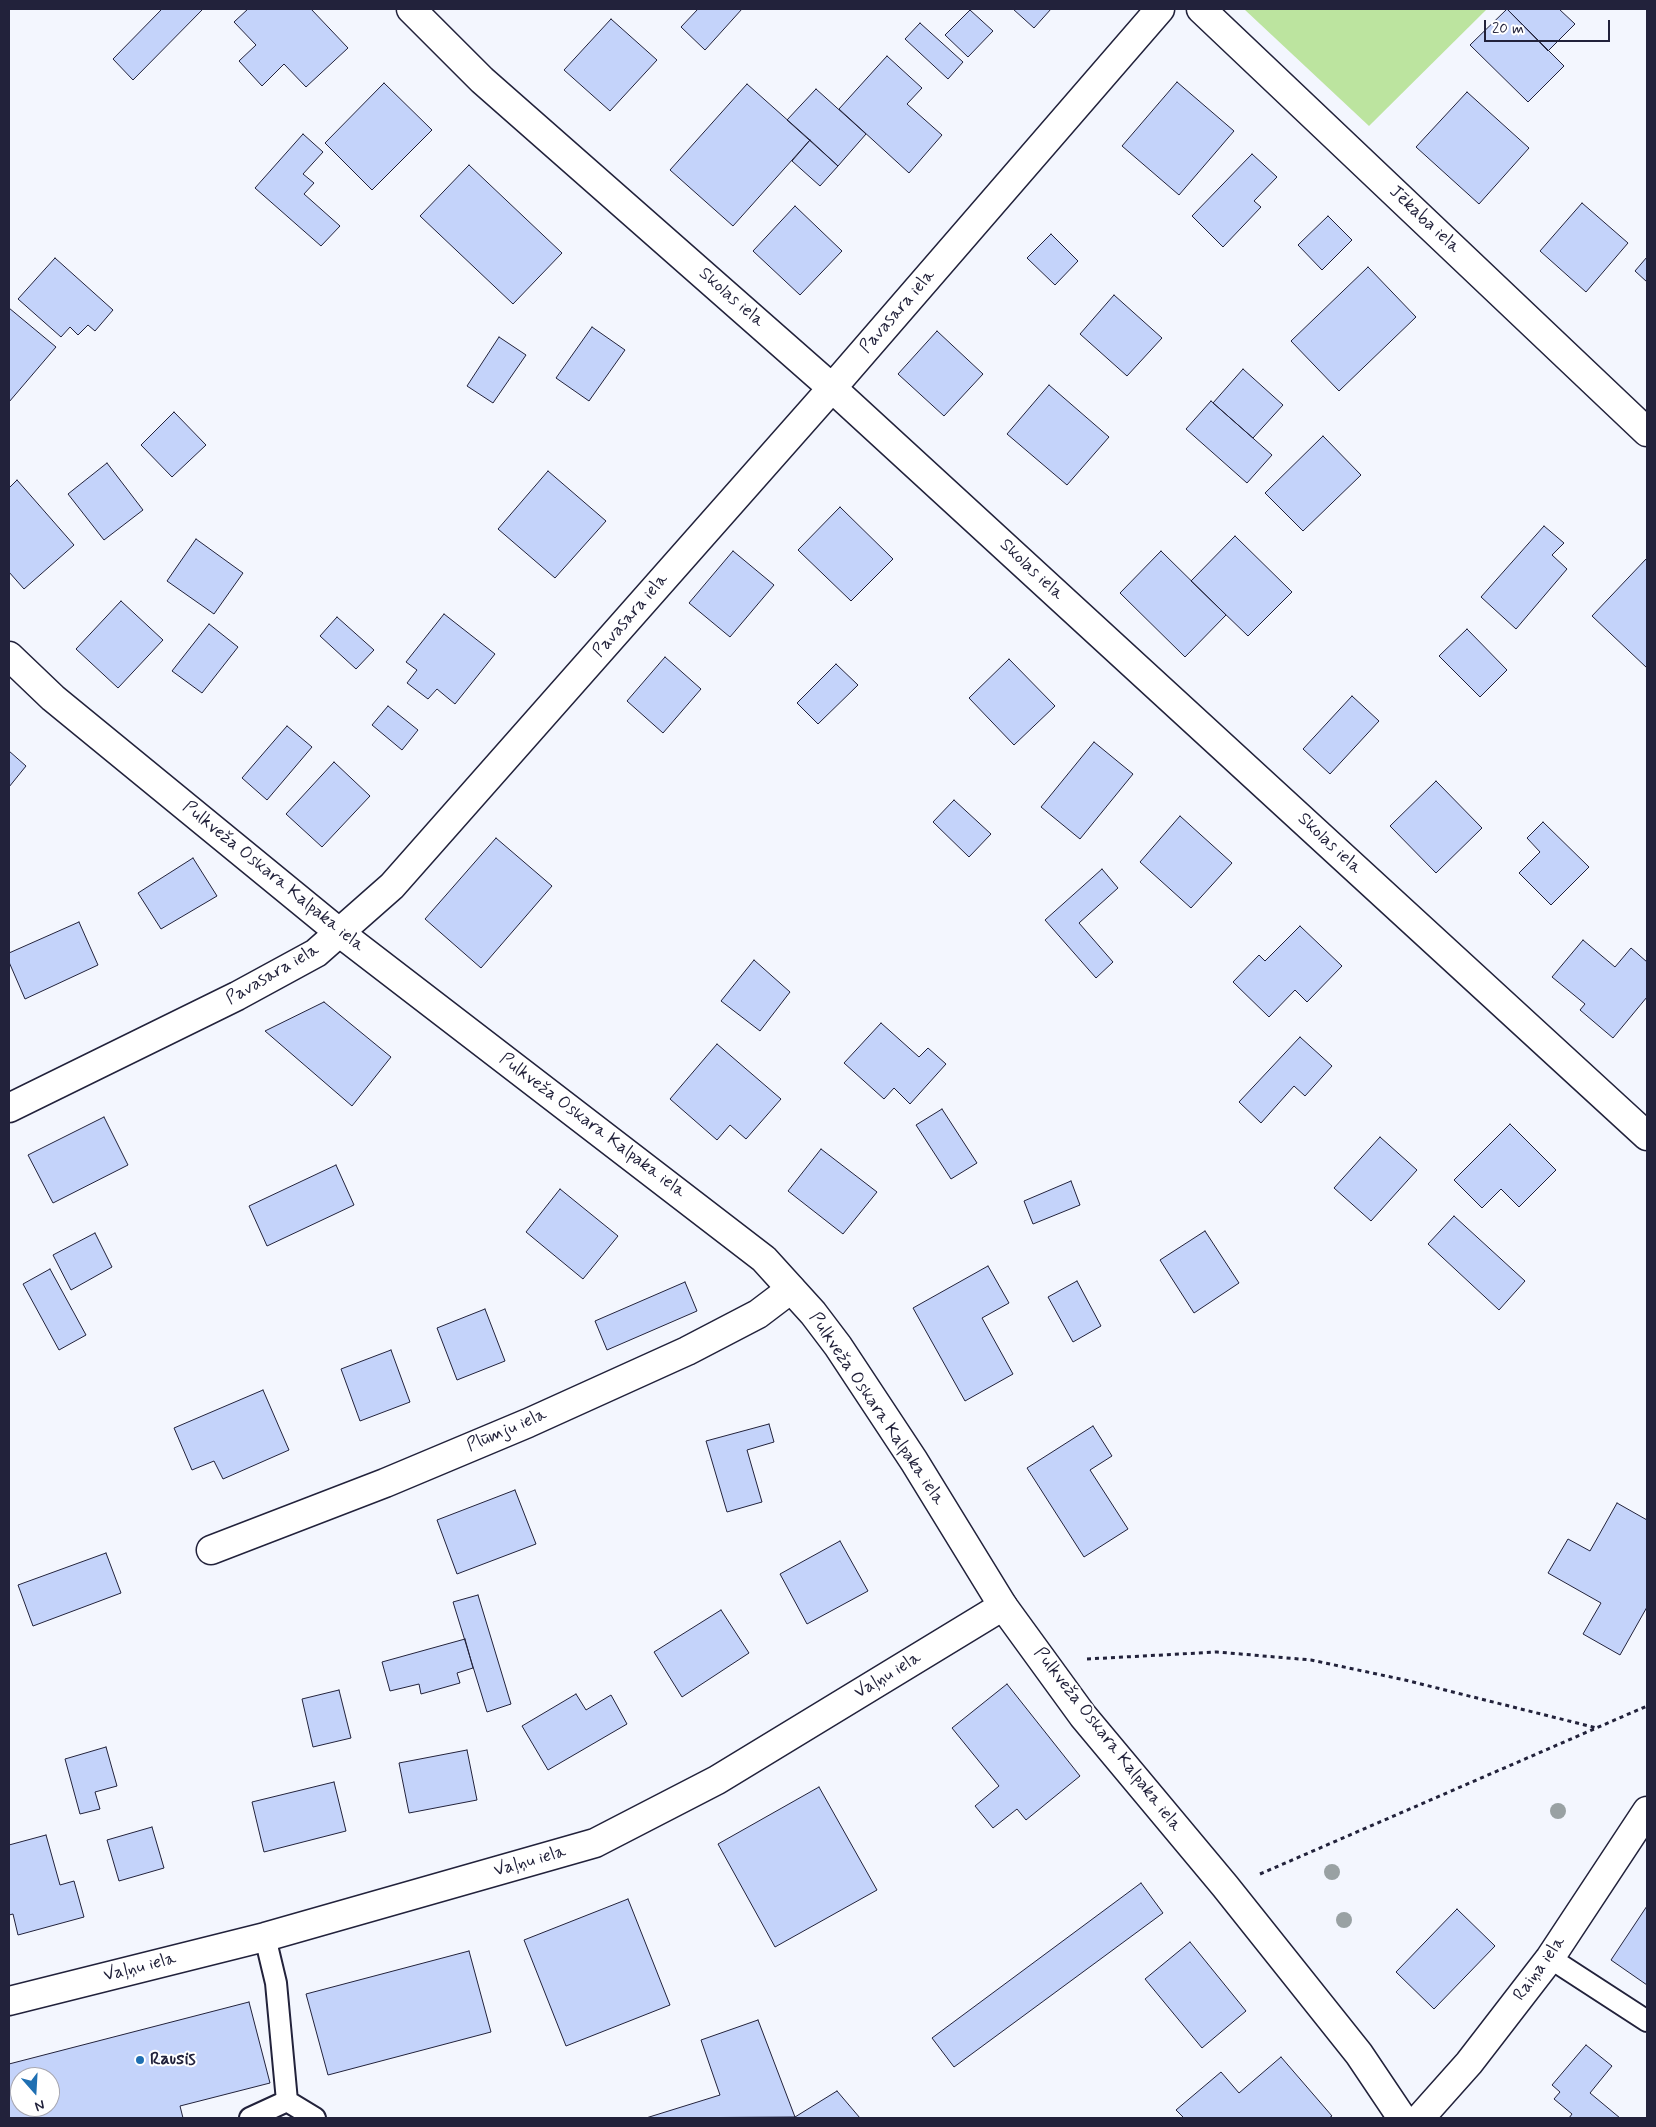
<!DOCTYPE html>
<html>
<head>
<meta charset="utf-8">
<style>
	body { margin:0 }
	#map { position:relative; width:1656px; height:2127px; overflow:hidden; background:#f3f6fe; font-family:Mynerve,sans-serif }
	canvas { display:block }
	.frame { position:absolute; inset:0; border:10px solid #22223b; pointer-events:none }
	.north { position:absolute; left:10px; top:2067px; width:50px; height:50px; box-sizing:border-box; background:#fff; border:1px solid #a7a7b1; border-radius:50%; rotate:161deg; font-size:14px; font-weight:700; line-height:20px; text-align:center; color:#22223b }
	.north::after { content:''; display:block; margin:auto; width:18px; height:22px; background:#1f6fb2; clip-path:polygon(50% 0,100% 100%,50% 72%,0 100%) }
	.scale { position:absolute; left:1484px; top:20px; width:126px; height:22px; box-sizing:border-box; border:2px solid #22223b; border-top:0; padding-left:6px; font-size:15px; line-height:18px; white-space:nowrap; color:#22223b; -webkit-text-stroke:4px #fff; paint-order:stroke }
</style>
</head>
<body>
<div id="map">
<canvas width="1656" height="2127"></canvas>
<div class="frame"></div>
<div class="north">N</div>
<div class="scale">20 m</div>
</div>
<script>
const ctx = document.querySelector('canvas').getContext('2d');
ctx.lineJoin = 'round';
function fillPath(path, color) { ctx.fillStyle = color; ctx.fill(path, 'evenodd'); }
const poly = rows => new Path2D(rows.map(r => 'M' + r).join(''));
function stroke(path, color, width, dash) { ctx.strokeStyle = color; ctx.lineWidth = width; ctx.lineCap = dash ? 'butt' : 'round'; ctx.setLineDash(dash || []); ctx.stroke(path); }
function write(font, color, halo, rows, align = 'center') {
  ctx.font = font + ' Mynerve,sans-serif'; ctx.lineWidth = 4; ctx.setLineDash([]); ctx.textBaseline = 'middle'; ctx.strokeStyle = halo; ctx.fillStyle = color; for (const [text, x, y, turn = 0] of rows) {
    ctx.save(); ctx.translate(x, y); ctx.rotate((+turn || 0) * Math.PI / 180); ctx.textAlign = isNaN(turn) ? turn : align; if (halo) ctx.strokeText(text, 0, 0); ctx.fillText(text, 0, 0); ctx.restore();
  }
}
fillPath(poly([
	[1244,9,1487,9,1369,126]
]), '#bce49f');
const building = poly([
	[162,9,203,9,133,80,113,59,162,9],
	[248,9,311,9,348,48,306,87,284,64,262,86,239,61,256,45,234,22,248,9],
	[698,9,742,9,705,50,681,27,698,9],
	[1013,9,1051,9,1034,28,1013,9],
	[1507,9,1559,9,1575,24,1548,51,1507,9],
	[1507,9,1564,66,1528,102,1470,45,1507,9],
	[970,10,993,31,968,57,945,35,970,10],
	[611,19,657,60,610,111,564,70,611,19],
	[920,23,963,62,948,79,905,39,920,23],
	[887,56,922,88,907,104,942,135,909,173,839,109,887,56],
	[1177,82,1234,131,1179,195,1122,146,1177,82],
	[384,83,432,130,372,190,325,143,384,83],
	[747,84,810,140,733,226,670,170,747,84],
	[816,89,866,134,838,166,787,120,816,89],
	[1467,92,1529,148,1479,204,1416,147,1467,92],
	[303,134,323,152,303,174,314,183,304,194,340,226,321,246,255,188,303,134],
	[810,140,838,166,820,186,792,161,810,140],
	[1252,154,1277,177,1254,201,1261,207,1223,247,1192,216,1252,154],
	[469,165,562,253,513,304,420,216,469,165],
	[1582,203,1628,243,1586,292,1540,251,1582,203],
	[795,206,842,251,800,295,753,251,795,206],
	[1328,216,1352,240,1322,270,1298,245,1328,216],
	[1051,234,1078,261,1055,285,1027,258,1051,234],
	[1647,257,1647,282,1635,271,1647,257],
	[55,258,113,310,95,331,88,325,78,335,70,327,61,337,18,299,55,258],
	[1368,267,1416,317,1339,391,1291,341,1368,267],
	[1114,295,1162,338,1127,376,1080,334,1114,295],
	[9,308,56,347,9,402,9,308],
	[592,327,625,350,589,401,556,378,592,327],
	[937,331,983,374,944,416,898,374,937,331],
	[499,337,526,355,493,403,467,386,499,337],
	[1243,369,1283,405,1253,438,1213,403,1243,369],
	[1049,385,1109,437,1067,485,1007,434,1049,385],
	[1211,401,1272,455,1247,483,1186,429,1211,401],
	[174,412,206,445,172,477,141,445,174,412],
	[1323,436,1361,475,1303,531,1265,493,1323,436],
	[107,463,143,510,104,540,68,494,107,463],
	[548,471,606,521,555,578,498,529,548,471],
	[17,480,74,545,24,589,9,572,9,488,17,480],
	[840,507,893,559,851,601,798,550,840,507],
	[1544,526,1564,543,1552,555,1567,569,1516,629,1481,597,1544,526],
	[1235,536,1292,592,1248,636,1191,581,1235,536],
	[196,539,243,573,214,614,167,581,196,539],
	[733,551,774,585,730,637,689,603,733,551],
	[1161,551,1226,615,1185,657,1120,593,1161,551],
	[1647,558,1647,668,1592,616,1647,558],
	[121,601,163,640,118,688,76,649,121,601],
	[444,614,495,654,455,704,437,689,428,699,407,683,417,670,406,662,444,614],
	[337,617,374,650,356,669,320,636,337,617],
	[209,624,238,647,202,693,172,671,209,624],
	[1467,629,1507,670,1480,697,1439,656,1467,629],
	[665,657,701,689,663,733,627,701,665,657],
	[1009,659,1055,706,1014,745,969,698,1009,659],
	[836,664,858,685,818,724,797,703,836,664],
	[1352,696,1379,721,1330,774,1303,749,1352,696],
	[388,706,418,730,402,750,372,725,388,706],
	[287,726,312,747,267,800,242,778,287,726],
	[1094,742,1133,774,1080,839,1041,807,1094,742],
	[9,751,26,766,9,787,9,751],
	[334,762,370,796,322,847,286,814,334,762],
	[1436,781,1482,828,1436,873,1390,826,1436,781],
	[954,800,991,834,969,857,933,822,954,800],
	[1180,816,1232,863,1191,908,1140,862,1180,816],
	[1543,822,1589,867,1551,905,1519,873,1540,852,1527,838,1543,822],
	[496,838,552,886,481,968,425,919,496,838],
	[193,858,217,896,161,929,138,893,193,858],
	[1102,869,1118,888,1079,923,1113,962,1096,978,1045,920,1102,869],
	[79,922,98,965,25,999,9,962,9,953,79,922],
	[1300,926,1342,966,1307,1002,1295,990,1269,1017,1233,982,1259,955,1265,961,1300,926],
	[1583,940,1615,967,1631,948,1647,962,1647,997,1613,1038,1580,1010,1585,1004,1552,977,1583,940],
	[754,960,790,992,760,1031,721,1001,754,960],
	[324,1002,391,1057,352,1106,265,1031,324,1002],
	[881,1023,919,1057,928,1048,946,1064,910,1104,894,1088,884,1099,844,1063,881,1023],
	[1300,1037,1332,1066,1305,1096,1294,1086,1261,1123,1239,1102,1300,1037],
	[717,1044,781,1099,746,1139,730,1125,717,1140,670,1099,717,1044],
	[942,1109,977,1163,951,1179,916,1125,942,1109],
	[104,1117,128,1165,53,1203,28,1155,104,1117],
	[1510,1124,1556,1170,1519,1207,1501,1189,1482,1208,1454,1180,1510,1124],
	[1380,1137,1417,1170,1371,1221,1334,1188,1380,1137],
	[821,1149,877,1192,843,1234,788,1191,821,1149],
	[336,1165,354,1205,267,1246,249,1206,336,1165],
	[1071,1181,1080,1205,1033,1224,1024,1201,1071,1181],
	[560,1189,618,1236,583,1279,526,1232,560,1189],
	[1454,1216,1525,1281,1499,1310,1428,1244,1454,1216],
	[1205,1231,1239,1283,1194,1313,1160,1260,1205,1231],
	[95,1233,112,1267,71,1290,53,1255,95,1233],
	[988,1266,1009,1303,982,1318,1013,1374,965,1401,913,1308,988,1266],
	[50,1269,86,1335,59,1350,23,1284,50,1269],
	[1077,1281,1101,1326,1073,1342,1048,1297,1077,1281],
	[685,1282,697,1311,607,1350,595,1321,685,1282],
	[485,1309,505,1361,457,1380,437,1328,485,1309],
	[391,1350,410,1402,360,1421,341,1369,391,1350],
	[263,1390,289,1450,223,1479,214,1461,192,1470,174,1428,263,1390],
	[769,1424,774,1442,747,1450,762,1502,727,1512,706,1441,769,1424],
	[1093,1426,1112,1456,1090,1470,1128,1529,1084,1557,1027,1468,1093,1426],
	[515,1490,536,1544,457,1574,437,1520,515,1490],
	[1617,1503,1647,1520,1647,1607,1620,1655,1583,1634,1601,1603,1548,1573,1568,1539,1590,1551,1617,1503],
	[840,1541,868,1591,807,1624,780,1574,840,1541],
	[106,1553,121,1593,33,1626,18,1585,106,1553],
	[478,1595,511,1704,487,1712,453,1602,478,1595],
	[721,1610,749,1653,682,1697,654,1652,721,1610],
	[465,1639,473,1668,457,1673,460,1683,421,1694,419,1684,390,1691,382,1662,465,1639],
	[1007,1684,1080,1776,1026,1820,1017,1809,993,1828,975,1806,999,1786,952,1728,1007,1684],
	[339,1690,351,1738,313,1747,302,1699,339,1690],
	[576,1694,586,1710,611,1695,627,1724,548,1770,522,1726,576,1694],
	[106,1747,117,1786,95,1792,100,1809,80,1814,65,1759,106,1747],
	[467,1750,477,1800,409,1813,399,1763,467,1750],
	[334,1782,346,1831,264,1852,252,1802,334,1782],
	[819,1787,877,1890,775,1947,718,1844,819,1787],
	[152,1827,164,1868,119,1881,107,1840,152,1827],
	[46,1835,60,1885,74,1881,84,1917,18,1935,13,1914,9,1915,9,1845,46,1835],
	[1141,1883,1163,1913,954,2067,932,2038,1141,1883],
	[628,1899,670,2005,566,2046,524,1940,628,1899],
	[1647,1906,1647,1985,1611,1960,1647,1906],
	[1457,1909,1495,1946,1434,2009,1396,1972,1457,1909],
	[1190,1942,1246,2011,1202,2048,1145,1979,1190,1942],
	[469,1951,491,2032,328,2075,306,1994,469,1951],
	[249,2002,270,2083,180,2106,183,2118,9,2118,9,2064,249,2002],
	[20,2077,50,2077,50,2107,20,2107,20,2077],
	[758,2020,795,2117,646,2118,720,2095,701,2040,758,2020],
	[1586,2045,1612,2066,1590,2093,1620,2118,1569,2118,1572,2114,1554,2099,1560,2092,1552,2085,1586,2045],
	[1281,2057,1332,2116,1329,2118,1184,2118,1176,2110,1221,2072,1239,2093,1281,2057],
	[837,2091,860,2118,793,2118,795,2117,837,2091]
]);
fillPath(building, '#c4d3fa');
stroke(building, '#22223b', 1);
const lane = poly([
	[265,1937,276,1983,287,2101],
	[1550,1958,1647,2021],
	[250,2118,287,2101,315,2118]
]);
const street = poly([
	[411,9,482,80,832,388,1647,1136],
	[1201,9,1647,432],
	[9,1108,237,996,316,953,392,886,832,388,1160,9],
	[211,1550,385,1483,528,1423,687,1351,758,1314,791,1289],
	[9,2001,265,1937,595,1843,717,1780,1003,1606]
]);
const secondary = poly([
	[9,656,53,698,340,933,764,1259,813,1313,838,1346,914,1461,1003,1606,1083,1716,1225,1886,1359,2054,1402,2118],
	[1420,2118,1469,2063,1550,1958,1647,1811]
]);
stroke(lane, '#22223b', 24);
stroke(street, '#22223b', 31);
stroke(secondary, '#22223b', 31);
stroke(poly([
	[1087,1659,1217,1652,1311,1660,1405,1680,1597,1728],
	[1260,1874,1647,1706]
]), '#22223b', 3, [4, 4]);
stroke(lane, '#fff', 20);
stroke(street, '#fff', 28);
stroke(secondary, '#fff', 28);
ctx.fillStyle = '#99a1a3';
for (const [x, y] of [
	[1558,1811],
	[1332,1872],
	[1344,1920]
]) { ctx.beginPath(); ctx.arc(x, y, 8, 0, 2 * Math.PI); ctx.fill(); }
for (const [x, y, r, color] of [
	[140,2060,5,"#1f6fb2"]
]) { const dot = new Path2D(); dot.arc(x, y, r, 0, 2 * Math.PI); ctx.fillStyle = color; ctx.fill(dot); stroke(dot, '#fff', 2); }
write('18px', '#22223b', '#fff', [
	["Jēkaba iela",1424,220,43],
	["Skolas iela",731,298,41],
	["Pavasara iela",898,312,-49],
	["Skolas iela",1031,570,43],
	["Pavasara iela",631,616,-49],
	["Skolas iela",1329,844,43],
	["Pulkveža Oskara Kalpaka iela",273,877,39],
	["Pavasara iela",273,975,-30],
	["Pulkveža Oskara Kalpaka iela",592,1126,37],
	["Pulkveža Oskara Kalpaka iela",876,1409,56],
	["Plūmju iela",507,1431,-23],
	["Vaļņu iela",888,1676,-31],
	["Pulkveža Oskara Kalpaka iela",1107,1740,52],
	["Vaļņu iela",530,1862,-16],
	["Vaļņu iela",140,1968,-14],
	["Raiņa iela",1540,1969,-54]
]);
write('bold 18px', '#22223b', '#fff', [
	["Rausis",150,2060]
], 'left');
</script>
</body>
</html>
